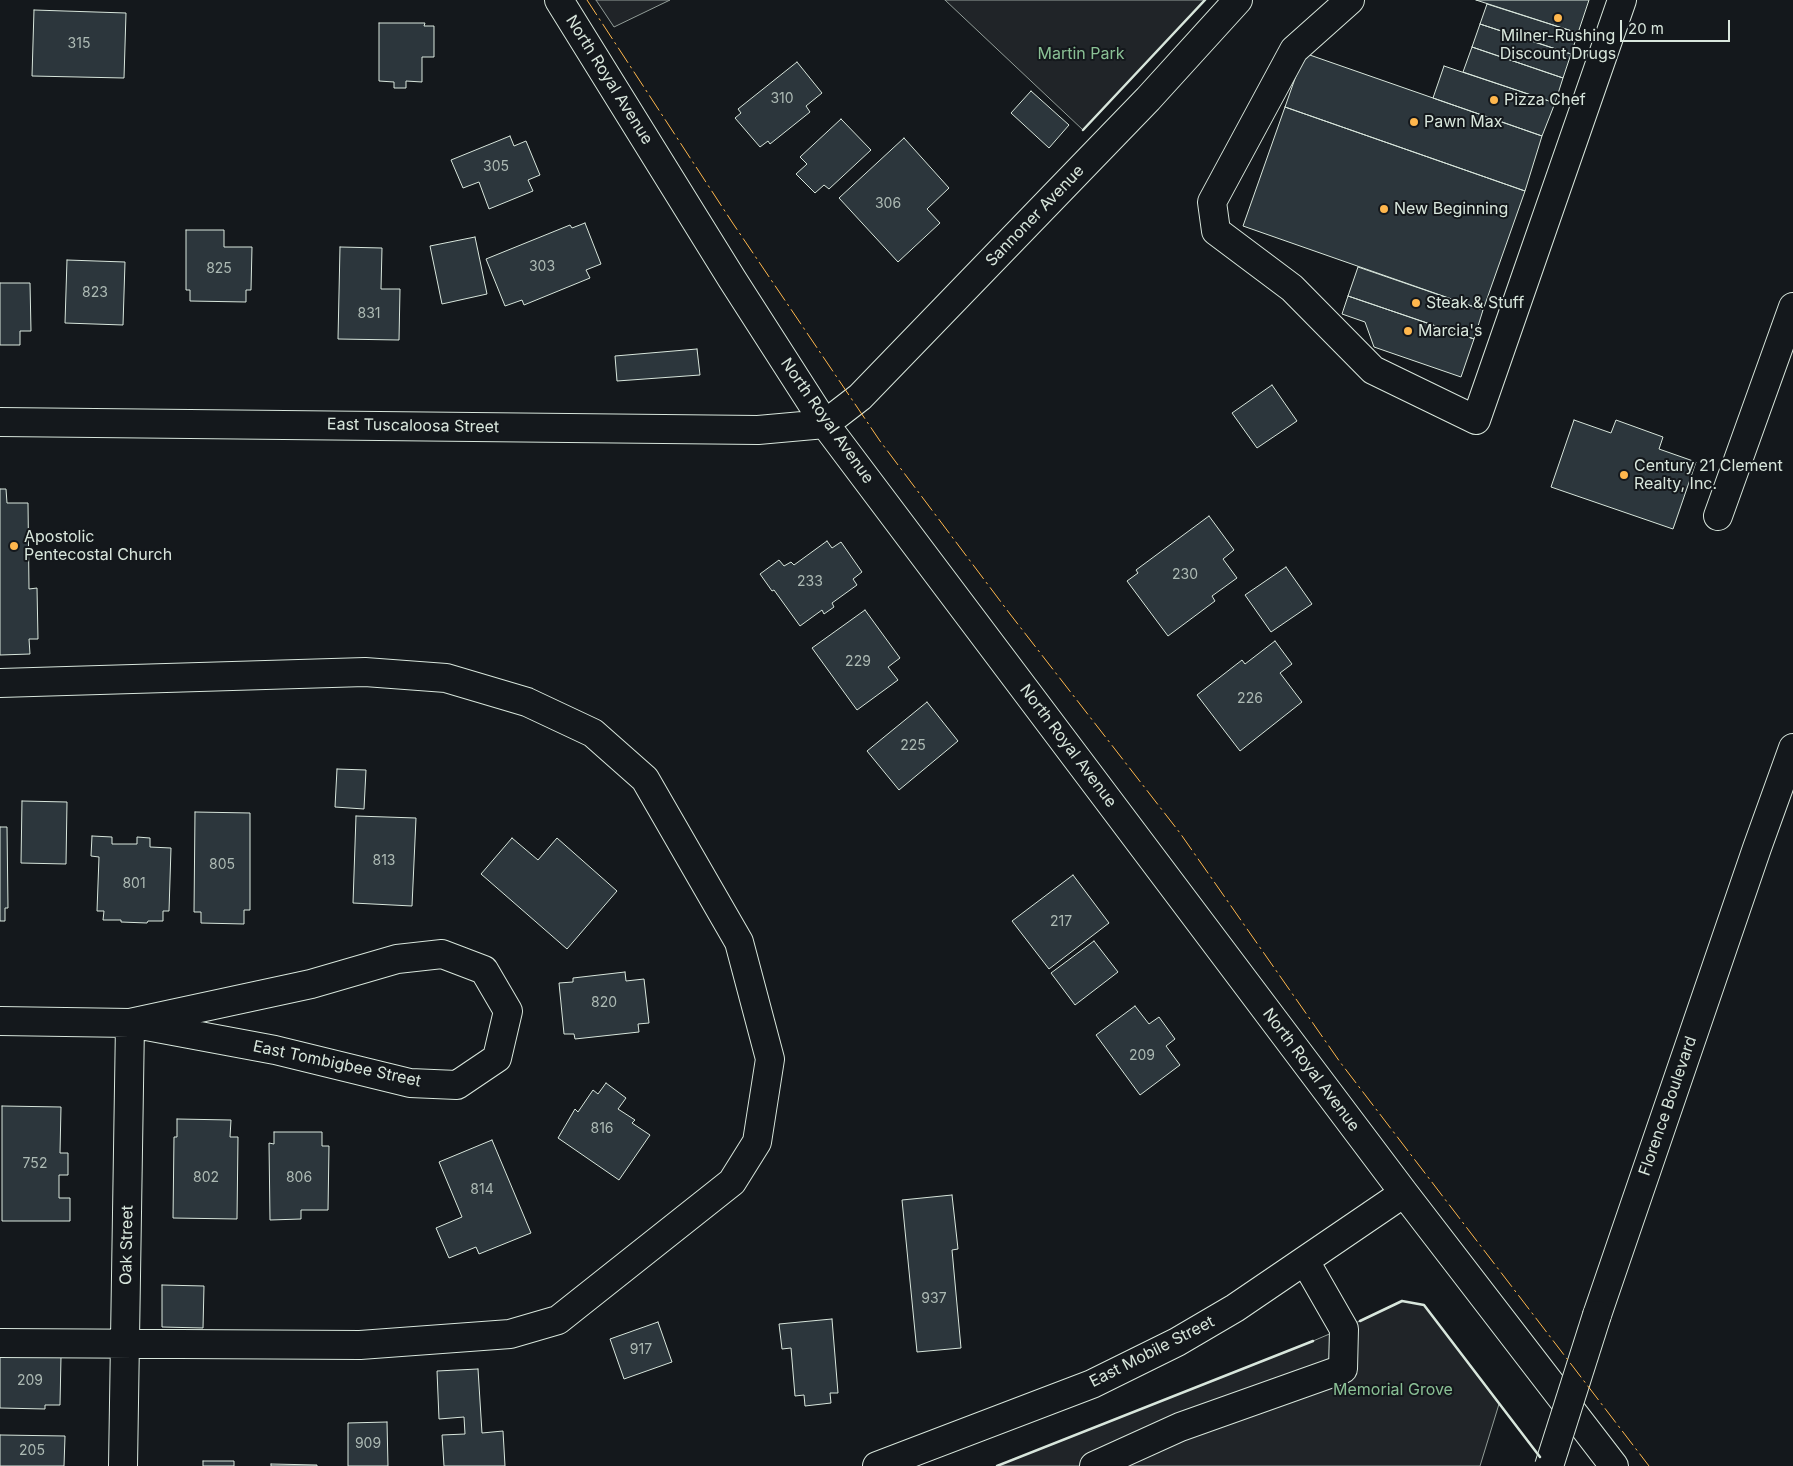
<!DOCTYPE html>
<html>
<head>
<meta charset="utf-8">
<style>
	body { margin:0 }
	#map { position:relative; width:1793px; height:1466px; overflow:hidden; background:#14181c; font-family:Inter,sans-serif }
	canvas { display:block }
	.scale { position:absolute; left:1620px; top:20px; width:110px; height:22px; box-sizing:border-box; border:2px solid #d8e6dc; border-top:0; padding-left:6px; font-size:15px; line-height:18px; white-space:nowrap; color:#d8e6dc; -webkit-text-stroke:4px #14181c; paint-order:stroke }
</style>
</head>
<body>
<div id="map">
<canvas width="1793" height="1466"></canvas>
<div class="scale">20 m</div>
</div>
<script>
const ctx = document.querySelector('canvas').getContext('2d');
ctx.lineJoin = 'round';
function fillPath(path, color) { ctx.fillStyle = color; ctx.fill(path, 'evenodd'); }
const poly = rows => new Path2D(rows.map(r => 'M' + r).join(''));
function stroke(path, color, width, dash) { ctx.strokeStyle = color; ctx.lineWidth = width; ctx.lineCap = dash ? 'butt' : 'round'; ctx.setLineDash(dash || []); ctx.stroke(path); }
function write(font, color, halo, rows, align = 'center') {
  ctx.font = font + ' Inter,sans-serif'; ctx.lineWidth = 4; ctx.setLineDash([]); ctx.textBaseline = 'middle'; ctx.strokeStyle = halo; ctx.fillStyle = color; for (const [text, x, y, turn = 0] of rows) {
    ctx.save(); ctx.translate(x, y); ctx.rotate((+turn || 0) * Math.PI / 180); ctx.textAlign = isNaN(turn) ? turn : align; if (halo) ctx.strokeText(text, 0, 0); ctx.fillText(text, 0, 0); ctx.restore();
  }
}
const green = poly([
	[596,0,670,0,614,27,596,0],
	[945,0,1205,0,1083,130,945,0],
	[1402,1301,1424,1305,1499,1404,1480,1466,997,1466,1313,1341,1360,1321,1402,1301]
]);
fillPath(green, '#202428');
stroke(green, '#939e99', 1);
const building = poly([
	[1476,0,1589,0,1578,33,1476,0],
	[1487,4,1578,33,1571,54,1480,24,1487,4],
	[34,10,126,13,124,78,32,76,34,10],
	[379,23,425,23,424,26,434,26,434,57,422,57,422,82,406,81,406,88,394,88,394,82,379,81,379,23],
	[1480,24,1571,54,1563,78,1472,47,1480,24],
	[1472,47,1563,78,1555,103,1463,72,1472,47],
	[1304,53,1542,136,1525,191,1285,107,1304,53],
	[797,62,822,93,806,106,810,112,770,144,768,141,760,147,735,118,741,113,738,109,797,62],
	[1444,66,1555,103,1542,136,1433,98,1444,66],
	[1031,91,1069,125,1049,148,1011,113,1031,91],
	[1285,107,1525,191,1483,310,1243,226,1285,107],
	[841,119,871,150,829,189,824,185,815,193,796,174,807,164,800,157,841,119],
	[510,136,514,146,526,141,540,175,528,180,533,191,489,209,479,182,463,188,451,160,510,136],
	[904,138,949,188,927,209,940,223,898,262,839,198,904,138],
	[585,223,601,264,586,270,590,278,524,305,522,300,505,306,486,259,570,225,572,228,585,223],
	[186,230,224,230,224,247,252,247,251,290,246,290,246,302,190,301,190,290,186,290,186,230],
	[475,237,487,294,442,304,430,246,475,237],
	[340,247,382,248,381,289,400,289,399,340,338,339,340,247],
	[67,260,125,262,123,325,65,323,67,260],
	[1358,267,1483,310,1474,339,1348,296,1358,267],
	[0,283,30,283,31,331,20,331,20,345,0,345,0,283],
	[1348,296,1474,339,1461,377,1374,347,1365,322,1342,314,1348,296],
	[697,349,700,375,617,381,615,356,697,349],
	[1272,385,1297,421,1257,448,1232,413,1272,385],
	[1574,420,1611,433,1616,420,1663,437,1659,449,1696,462,1673,529,1551,487,1574,420],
	[0,489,6,489,7,503,28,503,29,589,37,588,38,639,29,639,30,654,0,655,0,489],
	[1209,516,1234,550,1223,559,1237,578,1212,596,1215,601,1168,636,1127,581,1138,573,1136,570,1209,516],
	[827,541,832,548,841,542,862,572,853,579,857,585,832,603,834,607,824,614,822,610,800,626,774,590,772,591,760,574,779,560,784,566,791,562,794,565,827,541],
	[1286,567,1312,604,1271,632,1245,595,1286,567],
	[865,610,900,658,888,667,898,680,857,710,812,648,865,610],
	[1275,641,1292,664,1280,673,1302,702,1240,751,1197,695,1242,660,1245,664,1275,641],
	[927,702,958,741,899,790,867,751,927,702],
	[337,769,366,770,364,809,335,807,337,769],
	[22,801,67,802,66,864,21,863,22,801],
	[195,812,250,813,250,910,244,910,244,924,201,923,201,912,194,912,195,812],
	[356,816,416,818,412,906,353,903,356,816],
	[0,827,7,827,8,908,5,908,5,921,0,921,0,827],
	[92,836,112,837,112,844,137,844,137,837,150,838,150,847,171,848,169,911,163,911,163,921,148,921,147,923,121,922,121,920,103,920,104,911,97,911,99,857,91,856,92,836],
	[512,838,538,860,557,838,617,891,567,949,481,874,512,838],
	[1073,875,1109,923,1049,969,1012,921,1073,875],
	[1094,941,1118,972,1075,1005,1051,973,1094,941],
	[625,972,626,981,644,979,649,1023,638,1024,639,1032,575,1039,574,1034,564,1034,559,983,573,982,573,978,625,972],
	[1135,1006,1149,1024,1159,1017,1175,1039,1166,1046,1180,1065,1140,1095,1096,1035,1135,1006],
	[606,1083,626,1098,618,1109,635,1120,632,1123,650,1135,619,1180,558,1138,575,1109,578,1112,593,1090,598,1094,606,1083],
	[2,1106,61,1107,60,1153,68,1153,68,1175,59,1175,59,1198,70,1198,70,1221,2,1221,2,1106],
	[177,1119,231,1120,230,1137,238,1137,237,1219,173,1218,174,1137,177,1137,177,1119],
	[274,1132,322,1132,322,1146,329,1146,328,1210,301,1210,301,1219,270,1220,269,1143,274,1144,274,1132],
	[492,1140,531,1233,479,1254,476,1247,449,1258,436,1228,462,1217,439,1162,492,1140],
	[952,1195,958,1249,952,1250,961,1348,917,1352,902,1200,952,1195],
	[162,1285,204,1286,203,1328,162,1327,162,1285],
	[832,1319,838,1393,830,1393,831,1403,805,1406,804,1395,795,1396,791,1348,782,1349,779,1324,832,1319],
	[658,1322,672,1362,624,1379,610,1339,658,1322],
	[0,1352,40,1352,40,1357,61,1357,60,1405,45,1405,45,1409,0,1408,0,1352],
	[478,1369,482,1433,503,1431,505,1466,444,1466,442,1435,465,1434,464,1417,439,1419,437,1371,478,1369],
	[387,1422,388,1466,348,1466,348,1423,387,1422],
	[0,1435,65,1436,64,1466,0,1466,0,1435],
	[203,1461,234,1461,234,1466,203,1466,203,1461],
	[271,1464,317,1465,317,1466,271,1466,271,1464]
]);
fillPath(building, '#2c363c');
stroke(building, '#d8e6dc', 1);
const minor = poly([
	[559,0,732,279,825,424,1404,1193,1614,1466],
	[1350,0,1294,50,1212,202,1216,231,1292,288,1373,370,1476,420,1622,0],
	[0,422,758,430,825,424,860,397,1148,99,1238,0],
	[1718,516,1793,307],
	[0,683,365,672,446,678,527,702,593,733,645,779,739,942,770,1059,757,1142,732,1182,558,1320,510,1334,360,1345,0,1343],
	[0,1021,130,1023,275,1050,410,1083,457,1085,497,1058,508,1011,484,970,442,954,397,959,311,984,130,1023],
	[123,1466,130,1023],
	[877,1466,1092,1384,1177,1342,1235,1308,1404,1193],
	[1094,1466,1180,1427,1343,1369,1344,1329,1305,1261]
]);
const highway = poly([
	[1597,1315,1757,848,1793,748]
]);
stroke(minor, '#d8e6dc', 30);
stroke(highway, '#d8e6dc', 30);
stroke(minor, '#14181c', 28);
stroke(highway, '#14181c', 28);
const highwayBridge = poly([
	[1549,1466,1597,1315]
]);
stroke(highwayBridge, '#d8e6dc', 30, []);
stroke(highwayBridge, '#14181c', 28);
stroke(poly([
	[1083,130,1205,0],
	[1360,1321,1402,1301,1424,1305,1540,1457],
	[997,1466,1313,1341]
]), '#d8e6dc', 2.5);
stroke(poly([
	[587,0,732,222,880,441,1010,614,1180,833,1340,1062,1649,1466]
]), '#ffb74d', 1, [18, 4, 2.5, 4]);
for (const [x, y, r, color] of [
	[1558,18,5,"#ffb74d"],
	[1494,100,5,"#ffb74d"],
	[1414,122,5,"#ffb74d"],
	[1384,209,5,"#ffb74d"],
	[1416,303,5,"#ffb74d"],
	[1408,331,5,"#ffb74d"],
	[1624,475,5,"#ffb74d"],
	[14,546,5,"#ffb74d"]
]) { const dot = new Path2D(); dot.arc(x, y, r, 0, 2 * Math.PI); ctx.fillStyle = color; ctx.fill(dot); stroke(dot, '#14181c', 2); }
write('14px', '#adbab4', null, [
	["315",79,44],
	["310",782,99],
	["305",496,167],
	["306",888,204],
	["303",542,267],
	["825",219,269],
	["823",95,293],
	["831",369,314],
	["230",1185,575],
	["233",810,582],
	["229",858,662],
	["226",1250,699],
	["225",913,746],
	["813",384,861],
	["805",222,865],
	["801",134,884],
	["217",1061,922],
	["820",604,1003],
	["209",1142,1056],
	["816",602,1129],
	["752",35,1164],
	["802",206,1178],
	["806",299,1178],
	["814",482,1190],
	["937",934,1299],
	["917",641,1350],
	["209",30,1381],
	["909",368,1444],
	["205",32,1451]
]);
write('16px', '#d8e6dc', '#14181c', [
	["Milner-Rushing",1558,36,"center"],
	["Discount Drugs",1558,54,"center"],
	["Pizza Chef",1504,100],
	["Pawn Max",1424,122],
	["New Beginning",1394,209],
	["Steak & Stuff",1426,303],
	["Marcia's",1418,331],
	["Century 21 Clement",1634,466],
	["Realty, Inc.",1634,484],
	["Apostolic",24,537],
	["Pentecostal Church",24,555]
], 'left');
write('16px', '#8ac095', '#14181c', [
	["Martin Park",1081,54],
	["Memorial Grove",1393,1390]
]);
write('16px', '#d8e6dc', '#14181c', [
	["North Royal Avenue",609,80,58],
	["Sannoner Avenue",1035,216,-46],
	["North Royal Avenue",827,421,55],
	["East Tuscaloosa Street",413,426,1],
	["North Royal Avenue",1068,746,53],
	["East Tombigbee Street",337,1064,12],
	["North Royal Avenue",1311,1070,53],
	["Florence Boulevard",1668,1106,-71],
	["Oak Street",127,1245,-89],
	["East Mobile Street",1152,1352,-27]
]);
</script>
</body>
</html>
